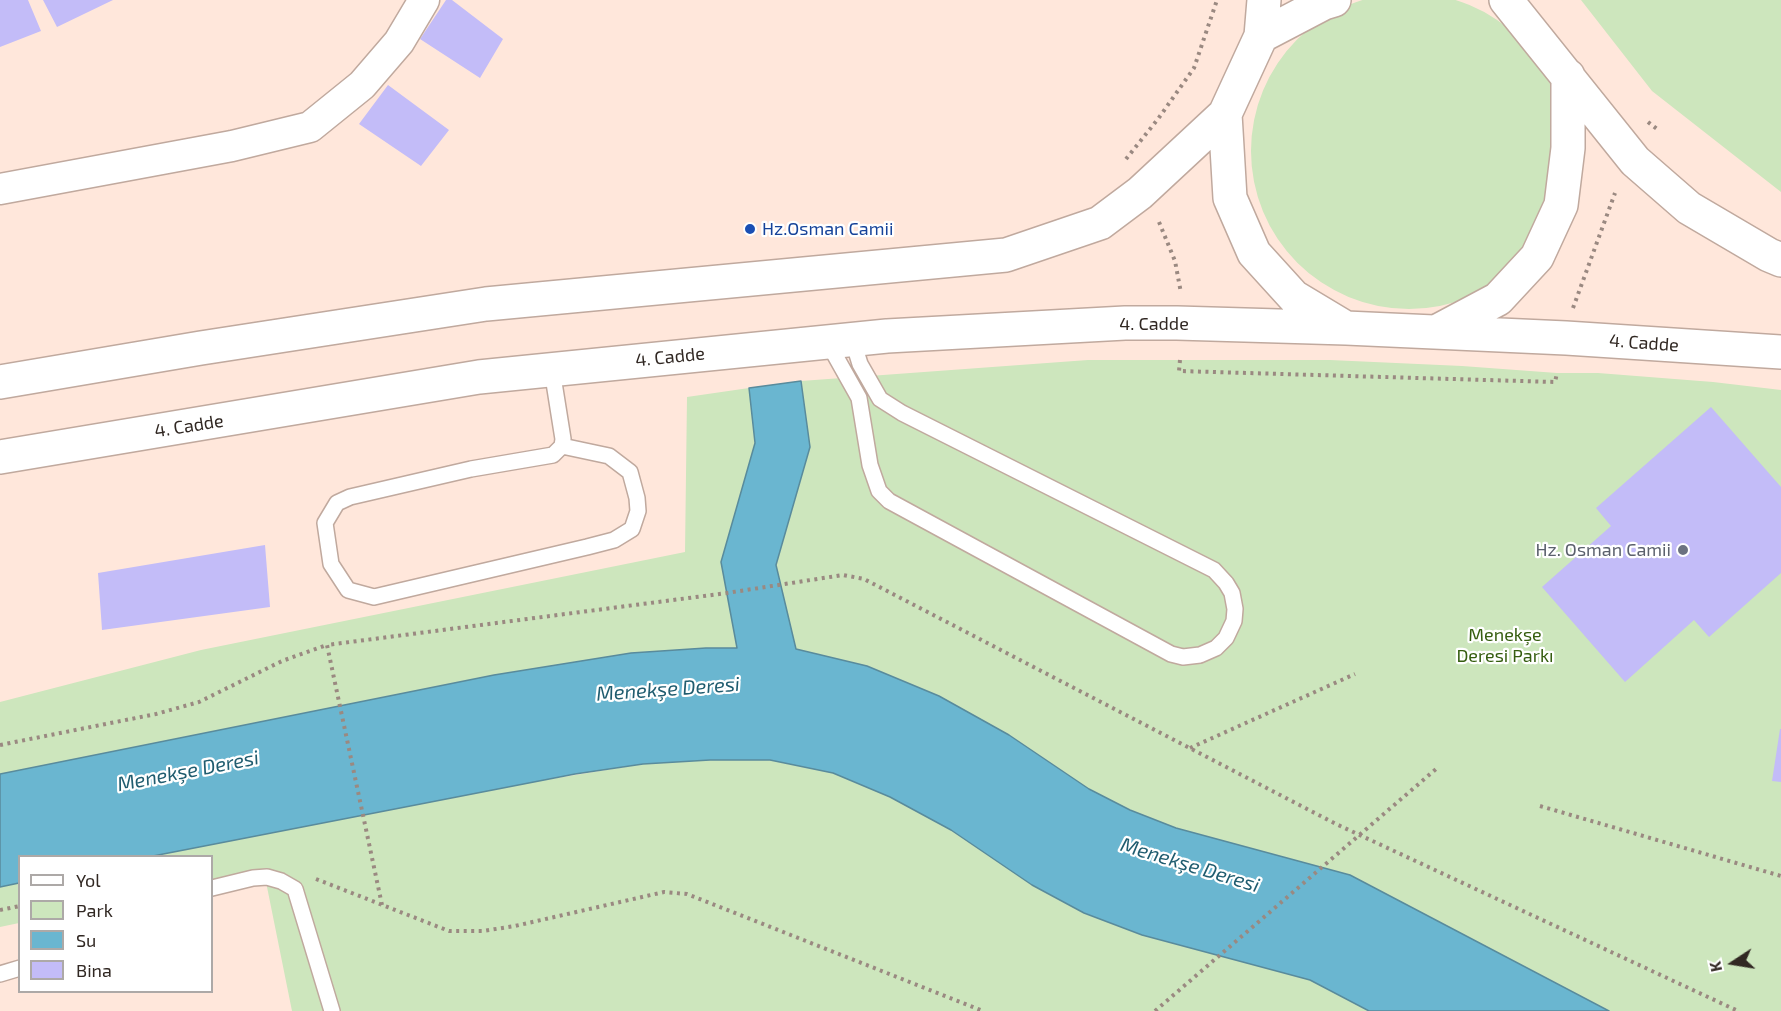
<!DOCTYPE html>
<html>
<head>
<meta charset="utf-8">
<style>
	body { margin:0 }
	#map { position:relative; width:1781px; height:1011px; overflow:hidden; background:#ffe7db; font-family:"Exo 2",sans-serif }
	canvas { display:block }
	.legend { position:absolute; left:18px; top:855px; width:195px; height:138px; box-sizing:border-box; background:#fff; border:2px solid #ada9a7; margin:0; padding:8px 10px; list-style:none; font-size:18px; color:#312823 }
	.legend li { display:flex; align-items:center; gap:12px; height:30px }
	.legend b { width:30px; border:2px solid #ada9a7 }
	.north { position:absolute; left:1703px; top:933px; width:60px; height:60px; -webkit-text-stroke:4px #fff; paint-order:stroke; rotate:258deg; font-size:16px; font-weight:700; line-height:24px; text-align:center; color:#312823 }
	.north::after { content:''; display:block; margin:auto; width:21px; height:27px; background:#312823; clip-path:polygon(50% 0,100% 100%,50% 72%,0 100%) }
</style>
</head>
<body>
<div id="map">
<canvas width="1781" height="1011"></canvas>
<ul class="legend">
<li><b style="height:8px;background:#fff"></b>Yol</li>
<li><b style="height:16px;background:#cde6bd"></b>Park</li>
<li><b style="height:16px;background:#6ab6d0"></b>Su</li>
<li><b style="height:16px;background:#c3bcf8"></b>Bina</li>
</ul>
<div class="north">K</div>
</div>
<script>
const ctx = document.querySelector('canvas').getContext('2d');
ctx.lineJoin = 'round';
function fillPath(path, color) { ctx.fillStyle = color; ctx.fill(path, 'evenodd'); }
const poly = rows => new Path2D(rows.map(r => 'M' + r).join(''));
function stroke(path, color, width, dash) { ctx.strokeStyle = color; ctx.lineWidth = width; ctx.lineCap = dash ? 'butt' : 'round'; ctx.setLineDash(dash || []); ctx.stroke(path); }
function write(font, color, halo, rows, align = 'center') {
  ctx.font = font + ' "Exo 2",sans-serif'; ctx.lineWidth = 4.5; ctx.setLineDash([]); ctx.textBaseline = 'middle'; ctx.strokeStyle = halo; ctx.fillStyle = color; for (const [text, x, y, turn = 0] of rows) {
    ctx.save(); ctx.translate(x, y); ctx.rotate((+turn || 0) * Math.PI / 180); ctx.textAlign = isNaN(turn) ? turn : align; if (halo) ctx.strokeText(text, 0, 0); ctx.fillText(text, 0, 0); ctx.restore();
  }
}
fillPath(poly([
	'1251 151a158 158 0 1 1 316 0a158 158 0 1 1-316 0Z',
	[1581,0,1781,0,1781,192,1652,91],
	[1088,360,1330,360,1462,366,1557,373,1598,373,1713,382,1781,390,1781,1011,1609,1011,1350,875,1176,828,1130,810,1089,789,1009,735,939,696,867,666,796,649,776,565,810,447,801,381],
	[749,388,755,443,721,562,737,648,706,648,631,653,494,675,0,774,0,702,201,650,685,552,687,397],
	[710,760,770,760,833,773,890,797,951,830,1032,885,1084,913,1142,935,1310,980,1369,1011,292,1011,265,877,212,887,212,856,153,856,514,785,643,764],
	[19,883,19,923,0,927,0,887]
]), '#cde6bd');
const water = poly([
	[801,381,810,447,776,565,796,649,867,666,939,696,1009,735,1089,789,1130,810,1176,828,1350,875,1609,1011,1369,1011,1310,980,1142,935,1084,913,1032,885,951,830,890,797,833,773,770,760,710,760,643,764,575,774,153,856,20,856,19,883,0,887,0,774,494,675,631,653,706,648,737,648,721,562,755,443,749,388,801,381]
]);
fillPath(water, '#6ab6d0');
stroke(water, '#598b9c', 1.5);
fillPath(poly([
	[0,0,28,0,41,31,0,47],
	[43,0,113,0,57,27],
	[446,0,452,0,503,39,480,78,420,39],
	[388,85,449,130,421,166,359,124],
	[1711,407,1781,487,1781,573,1709,637,1694,620,1625,682,1542,587,1611,526,1596,508],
	[265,545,270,607,102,630,98,573],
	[1780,729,1781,729,1781,782,1772,781]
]), '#c3bcf8');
const service = poly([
	[827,341,859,398,870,465,879,491,889,501,1171,654,1183,657,1200,655,1216,648,1226,638,1234,621,1235,609,1232,593,1226,583,1214,570,902,413,880,399,860,364,852,338],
	[552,370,563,439,562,446,553,455,471,469,350,497,337,503,325,523,331,564,348,590,374,597,587,547,614,540,632,529,638,511,637,498,630,472,609,456,562,446],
	[212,888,253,878,267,877,281,881,295,889,332,1011],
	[0,974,20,968]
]);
const minor = poly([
	[0,189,232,146,310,127,362,85,399,42,424,0]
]);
const primary = poly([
	[1334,0,1324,3,1261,36,1225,114,1230,198,1254,253,1294,297,1344,327],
	[1506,0,1635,161,1689,208,1769,255,1781,260],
	[1261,36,1264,0],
	[1436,332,1498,299,1537,257,1561,205,1568,148,1568,76],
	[0,382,201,348,486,304,1006,255,1100,223,1140,193,1225,114],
	[0,457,479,377,887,336,1125,323,1177,323,1346,328,1566,338,1781,352]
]);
stroke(service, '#c0a99e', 18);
stroke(minor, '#c0a99e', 33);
stroke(primary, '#c0a99e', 36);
stroke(poly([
	[1648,122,1657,129],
	[1126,159,1158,119,1194,68,1217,0],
	[1159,222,1175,261,1181,293],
	[1573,308,1615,193],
	[1180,360,1179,371,1555,382,1557,373],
	[0,745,156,714,199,702,282,661,327,645],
	[1190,748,1355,674],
	[1540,806,1781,876],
	[316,879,449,931,483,931,515,926,664,892,687,894,983,1011],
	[382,905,327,645,727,593,843,575,864,579,1336,824,1738,1011],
	[0,910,20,906]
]), '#9a8981', 4, [3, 4.5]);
stroke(service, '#fff', 15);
stroke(minor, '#fff', 30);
stroke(primary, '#fff', 33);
stroke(poly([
	[1155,1011,1436,769]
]), '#9a8981', 4, [3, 4.5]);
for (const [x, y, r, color] of [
	[750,229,6,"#1a4fb4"],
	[1683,550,6,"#6b7280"]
]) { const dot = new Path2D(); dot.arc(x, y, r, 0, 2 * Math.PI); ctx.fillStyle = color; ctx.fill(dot); stroke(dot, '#fff', 2); }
write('18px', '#164399', '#fff', [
	["Hz.Osman Camii",762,229]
], 'left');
write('18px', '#312823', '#fff', [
	["4. Cadde",1154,324],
	["4. Cadde",1644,343,4],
	["4. Cadde",670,357,-6],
	["4. Cadde",189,426,-9]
]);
write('18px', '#5b616d', '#fff', [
	["Hz. Osman Camii",1671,550]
], 'right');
write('18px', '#355d0f', '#fff', [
	["Menekşe",1505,635],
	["Deresi Parkı",1505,656]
]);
write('italic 20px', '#1f5c6f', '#fff', [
	["Menekşe Deresi",668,689,-4],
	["Menekşe Deresi",188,771,-11],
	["Menekşe Deresi",1190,865,17]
]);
</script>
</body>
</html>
